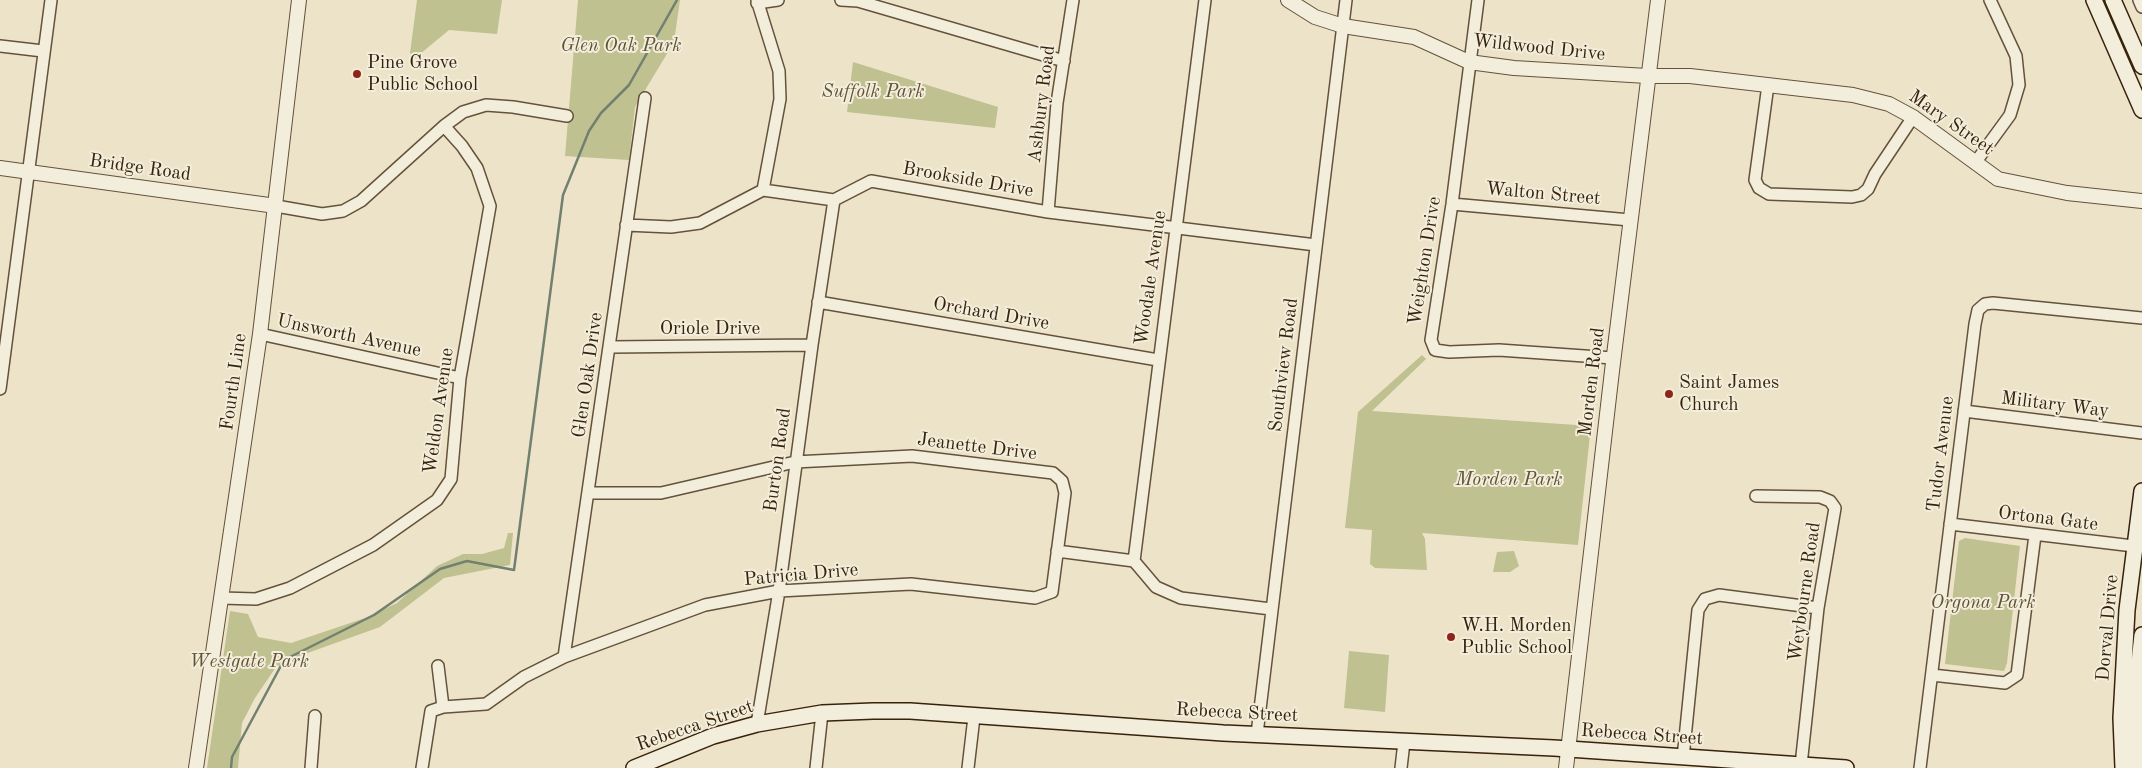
<!DOCTYPE html>
<html>
<head>
<meta charset="utf-8">
<style>
	body { margin:0 }
	canvas { display:block; background:#ede3c9 }
</style>
</head>
<body>
<canvas width="2142" height="768"></canvas>
<script>
const ctx = document.querySelector('canvas').getContext('2d');
ctx.lineJoin = 'round';
function fillPath(path, color) { ctx.fillStyle = color; ctx.fill(path, 'evenodd'); }
const poly = rows => new Path2D(rows.map(r => 'M' + r).join(''));
function stroke(path, color, width, dash) { ctx.strokeStyle = color; ctx.lineWidth = width; ctx.lineCap = dash ? 'butt' : 'round'; ctx.setLineDash(dash || []); ctx.stroke(path); }
function write(font, color, halo, rows, align = 'center') {
  ctx.font = font + ' "Old Standard TT",serif'; ctx.lineWidth = 4; ctx.setLineDash([]); ctx.textBaseline = 'middle'; ctx.strokeStyle = halo; ctx.fillStyle = color; for (const [text, x, y, turn = 0] of rows) {
    ctx.save(); ctx.translate(x, y); ctx.rotate((+turn || 0) * Math.PI / 180); ctx.textAlign = isNaN(turn) ? turn : align; if (halo) ctx.strokeText(text, 0, 0); ctx.fillText(text, 0, 0); ctx.restore();
  }
}
fillPath(poly([
	[417,0,502,0,497,34,449,30,414,59,410,53],
	[578,0,680,0,674,42,635,107,629,160,565,156],
	[853,62,998,107,995,128,847,112],
	[1422,355,1426,359,1372,411,1591,426,1578,545,1422,533,1425,539,1427,570,1375,568,1370,564,1372,530,1345,528,1358,412],
	[508,533,513,533,510,565,444,578,380,627,302,655,276,667,255,698,242,723,238,768,207,768,230,611,248,614,258,637,291,643,365,618,397,603,437,566,463,554,482,554,504,548],
	[1965,538,2020,546,2007,663,2004,671,1945,664,1959,541],
	[1514,551,1519,566,1510,572,1493,572,1497,552],
	[1349,651,1389,655,1385,712,1344,708]
]), '#bfc191');
stroke(poly([
	[231,768,232,757,284,660,374,615,440,569,467,561,514,570,563,195,589,131,601,113,629,85,677,0]
]), '#728070', 2.5);
const minor = poly([
	[757,0,779,71,780,99,763,190],
	[841,0,858,1,1064,61],
	[1478,0,1452,204,1431,340,1435,350,1449,352,1499,350,1613,358],
	[2139,0,2142,7],
	[757,3,778,0],
	[0,46,43,51],
	[1768,85,1755,180,1759,188,1769,194,1852,197,1861,195,1868,189,1875,174,1913,117],
	[1975,163,2010,115,2019,85,2016,56,1990,0],
	[1452,204,1630,220],
	[276,206,322,214,343,211,361,201,444,126,463,112,486,105,513,107,567,116],
	[1048,212,1057,103,1073,0],
	[626,225,671,227,700,223,763,190,834,200,871,181,1048,212,1316,245],
	[818,302,1158,360],
	[260,334,460,378],
	[610,347,812,345],
	[0,389,51,0],
	[1964,411,2142,433],
	[1756,496,1820,497,1830,501,1835,508,1818,608,1801,765],
	[1950,524,2142,547],
	[1057,551,1134,561,1156,587,1181,598,1271,609],
	[1134,561,1205,0],
	[221,598,256,599,290,588,373,545,437,500,451,479,460,378,490,206,477,168,462,146,444,126],
	[564,657,645,98],
	[438,666,443,707],
	[1932,675,2005,683,2017,675,2035,535],
	[757,724,779,591,812,345,834,200],
	[1257,734,1346,0],
	[1683,758,1698,610,1705,599,1719,595,1818,608],
	[311,768,315,716],
	[422,768,431,711,443,707,486,704,524,677,564,657,705,605,779,591,911,584,1035,598,1052,592,1065,493,1062,481,1053,473,912,456,795,462,661,493,590,493],
	[816,768,822,713],
	[968,768,974,717],
	[1401,768,1404,742],
	[1920,768,1975,324,1978,310,1985,304,1993,303,2142,318]
]);
const tertiary = poly([
	[1288,0,1315,17,1343,26,1414,37,1469,62,1514,68,1647,76,1690,76,1853,95,1889,104,1913,117,1998,179,2067,193,2142,201],
	[0,168,276,206],
	[196,768,260,334,299,0],
	[1566,768,1612,371,1658,0]
]);
const secondary = poly([
	[2094,0,2142,110],
	[2113,0,2142,66],
	[634,768,713,736,757,724,822,713,873,711,910,711,1223,733,1554,748,1846,768],
	[2123,768,2121,718,2127,610,2142,491],
	[2137,768,2135,698,2142,635]
]);
stroke(minor, '#64523a', 14);
stroke(tertiary, '#64523a', 16);
stroke(secondary, '#37220a', 18);
stroke(minor, '#f3eddc', 11);
stroke(tertiary, '#f3eddc', 14);
stroke(secondary, '#f3eddc', 15);
for (const [x, y, r, color] of [
	[357,74,5,"#8f2418"],
	[1669,394,5,"#8f2418"],
	[1451,637,5,"#8f2418"]
]) { const dot = new Path2D(); dot.arc(x, y, r, 0, 2 * Math.PI); ctx.fillStyle = color; ctx.fill(dot); stroke(dot, '#f3eddc', 2); }
write('italic 19px', '#605232', '#f3eddc', [
	["Glen Oak Park",621,46],
	["Suffolk Park",873,92],
	["Morden Park",1509,480],
	["Orgona Park",1983,603],
	["Westgate Park",249,662]
]);
write('19px', '#37220a', '#f3eddc', [
	["Wildwood Drive",1539,48,6],
	["Ashbury Road",1042,104,-83],
	["Mary Street",1951,123,35],
	["Bridge Road",140,168,8],
	["Brookside Drive",968,180,10],
	["Walton Street",1543,194,5],
	["Weighton Drive",1425,261,-81],
	["Woodale Avenue",1151,278,-82],
	["Orchard Drive",991,314,10],
	["Oriole Drive",710,329],
	["Unsworth Avenue",349,336,12],
	["Southview Road",1284,365,-83],
	["Glen Oak Drive",588,375,-82],
	["Fourth Line",234,382,-82],
	["Morden Road",1592,382,-83],
	["Military Way",2055,405,7],
	["Weldon Avenue",439,411,-82],
	["Jeanette Drive",977,447,7],
	["Tudor Avenue",1941,454,-83],
	["Burton Road",778,460,-82],
	["Ortona Gate",2048,519,7],
	["Patricia Drive",801,575,-5],
	["Weybourne Road",1805,592,-82],
	["Dorval Drive",2108,628,-85],
	["Rebecca Street",1237,713,3],
	["Rebecca Street",695,726,-19],
	["Rebecca Street",1642,735,4]
]);
write('19px', '#37220a', '#f3eddc', [
	["Pine Grove",367,63],
	["Public School",367,85],
	["Saint James",1679,383],
	["Church",1679,405],
	["W.H. Morden",1461,626],
	["Public School",1461,648]
], 'left');
</script>
</body>
</html>
